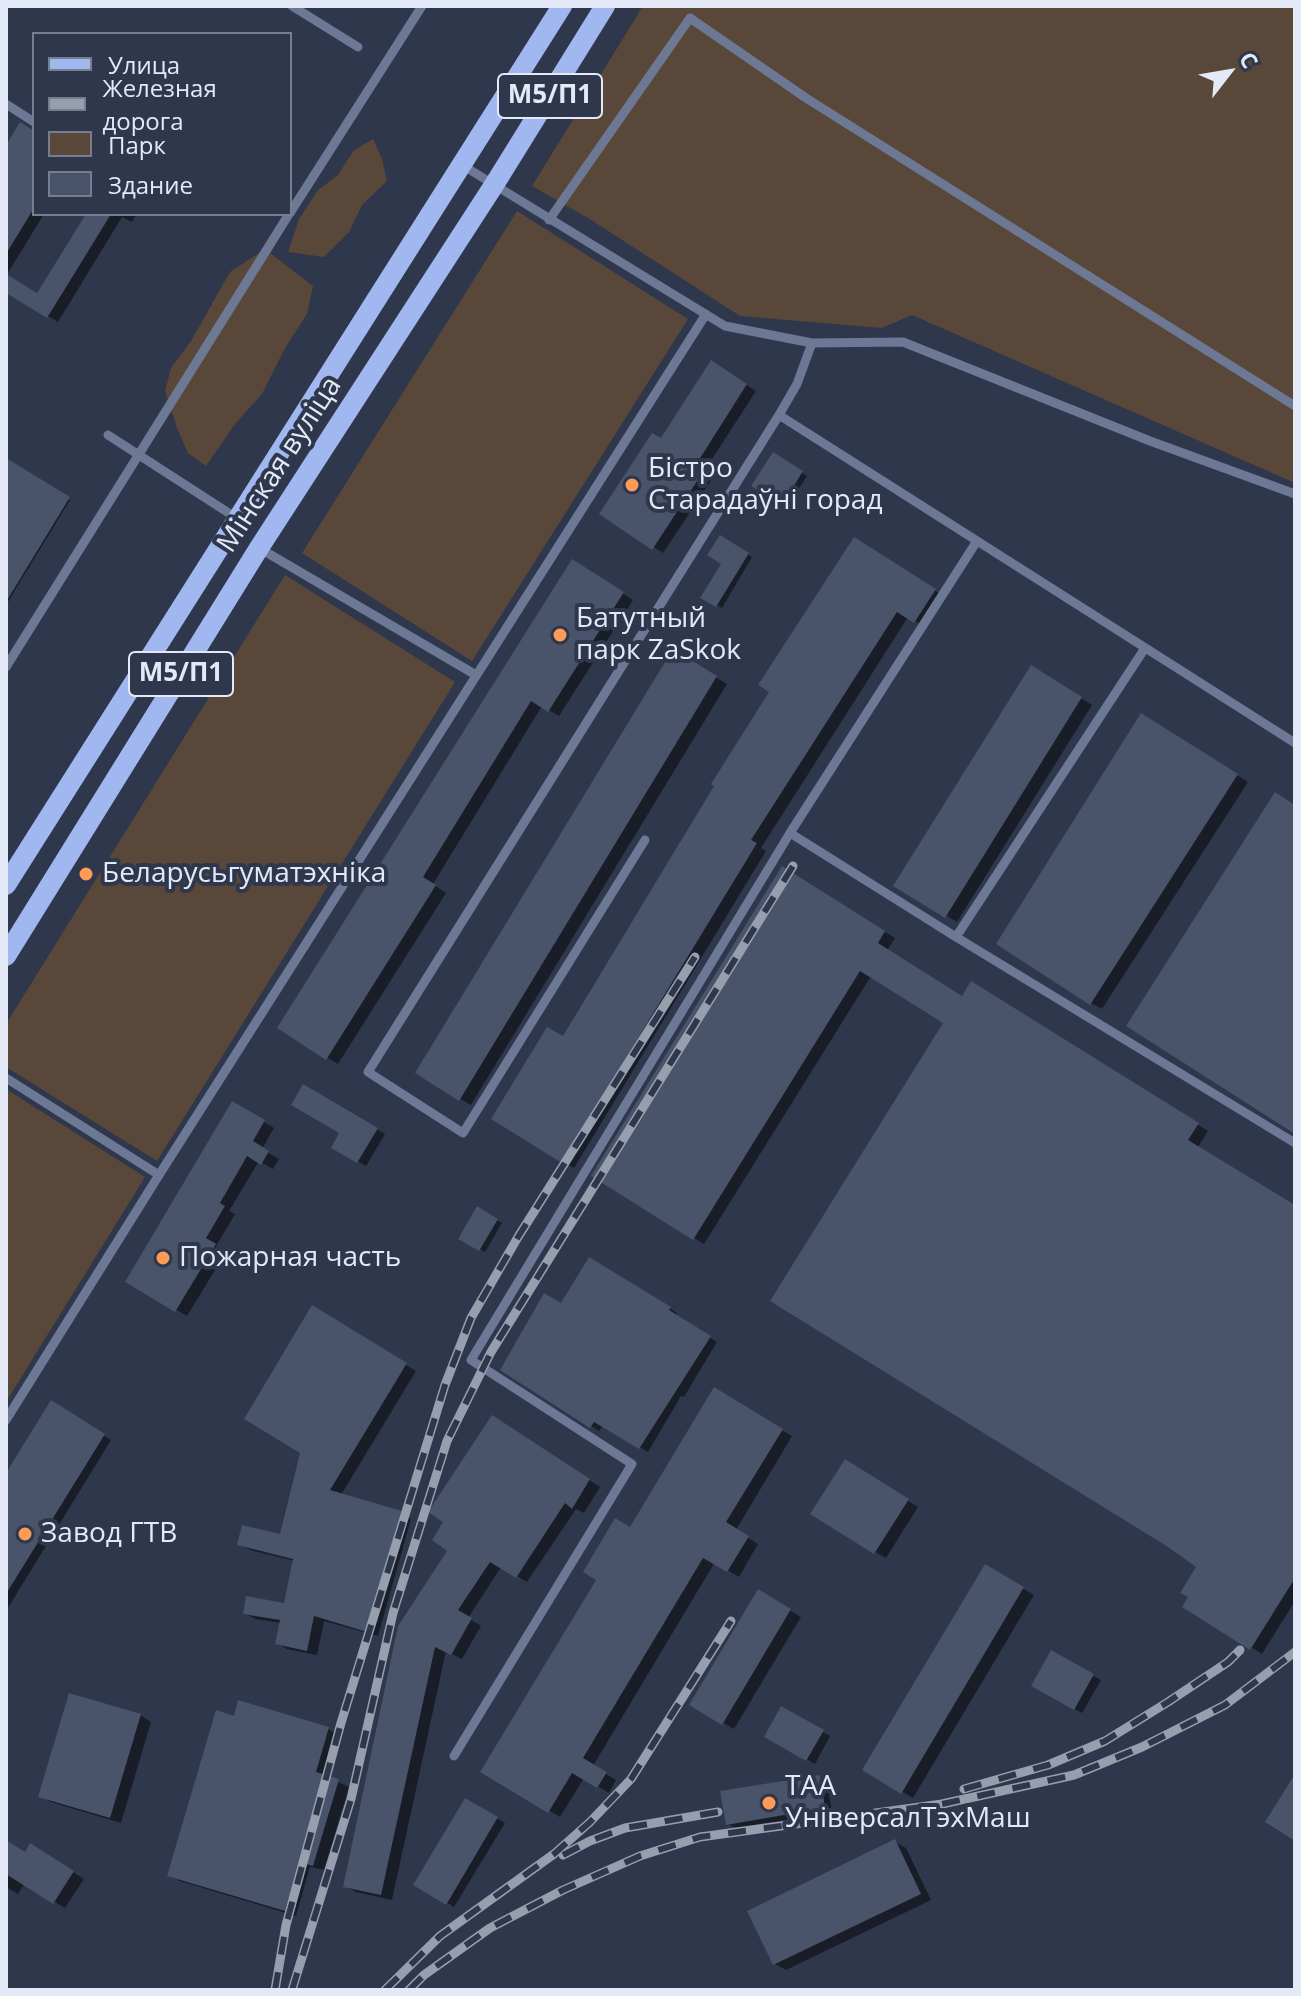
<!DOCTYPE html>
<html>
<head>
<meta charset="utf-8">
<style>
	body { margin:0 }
	#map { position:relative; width:1301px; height:1996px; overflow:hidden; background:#2e374c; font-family:"Open Sans",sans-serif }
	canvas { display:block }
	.frame { position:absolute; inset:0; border:8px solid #e3e9f6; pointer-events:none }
	.legend { position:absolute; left:32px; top:32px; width:260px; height:184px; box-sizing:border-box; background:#2e374c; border:2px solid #767e90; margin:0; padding:10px 14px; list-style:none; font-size:24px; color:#e3e9f6 }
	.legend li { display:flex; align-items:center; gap:16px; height:40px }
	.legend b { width:40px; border:2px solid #767e90 }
	.north { position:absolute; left:1189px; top:32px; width:80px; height:80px; -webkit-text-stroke:6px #2e374c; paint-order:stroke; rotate:59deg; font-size:22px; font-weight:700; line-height:32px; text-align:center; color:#e3e9f6 }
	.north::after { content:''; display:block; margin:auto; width:28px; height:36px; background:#e3e9f6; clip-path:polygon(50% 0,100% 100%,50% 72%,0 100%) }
</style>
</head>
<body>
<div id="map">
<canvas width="1301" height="1996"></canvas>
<div class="frame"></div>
<ul class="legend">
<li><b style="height:10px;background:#a0b7f0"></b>Улица</li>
<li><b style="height:10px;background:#979faf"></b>Железная дорога</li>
<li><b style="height:22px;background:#59473a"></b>Парк</li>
<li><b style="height:22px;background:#49536a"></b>Здание</li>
</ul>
<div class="north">С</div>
</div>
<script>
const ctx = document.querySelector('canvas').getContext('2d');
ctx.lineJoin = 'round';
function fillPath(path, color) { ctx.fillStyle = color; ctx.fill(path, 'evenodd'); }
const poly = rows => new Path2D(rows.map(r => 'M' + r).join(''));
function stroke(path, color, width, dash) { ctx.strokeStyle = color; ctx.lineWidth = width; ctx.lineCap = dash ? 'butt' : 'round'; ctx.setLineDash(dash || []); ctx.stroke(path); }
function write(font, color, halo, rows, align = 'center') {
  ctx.font = font + ' "Open Sans",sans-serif'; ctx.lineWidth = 8; ctx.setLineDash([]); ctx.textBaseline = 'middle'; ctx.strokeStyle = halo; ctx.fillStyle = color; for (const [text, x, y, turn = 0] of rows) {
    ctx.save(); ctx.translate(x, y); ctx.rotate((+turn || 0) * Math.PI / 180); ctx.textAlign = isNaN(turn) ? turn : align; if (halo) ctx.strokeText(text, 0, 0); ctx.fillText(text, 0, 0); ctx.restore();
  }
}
fillPath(poly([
	[643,6,1295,6,1295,483,912,315,882,328,740,316,588,218,532,186],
	[373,139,382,159,387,181,362,205,349,232,324,257,288,252,299,219,318,190,338,175,354,150],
	[517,211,688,319,472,661,302,553],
	[265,249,313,286,307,314,285,348,262,394,235,424,206,466,188,453,177,428,165,391,171,368,191,341,230,272],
	[285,575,455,682,157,1161,6,1067,6,1024],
	[6,1089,145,1177,6,1402]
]), '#59473a');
fillPath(poly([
	[34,133,34,214,44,214,6,276,38,295,88,214,137,214,132,222,122,217,58,322,6,291,6,149],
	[722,369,756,391,705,470,714,476,663,553,602,513],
	[773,455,807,476,788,506,754,486],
	[6,460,70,500,6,605],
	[720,538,752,557,722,608,703,597,724,563],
	[865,545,945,597,926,627,908,617,761,848,766,851,574,1168,494,1119,563,1039],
	[573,562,633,600,559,716,542,706,433,884,446,893,338,1064,279,1028],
	[673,651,727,684,471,1105,417,1073],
	[1031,668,1092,705,957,922,896,885],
	[1142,716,1248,782,1102,1009,1091,1003],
	[783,869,895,938,887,951,963,998,982,989,1208,1131,1198,1147,1295,1207,1295,1601,1262,1654,1185,1606,1190,1597,1198,1567,946,1023,871,976,704,1244,594,1176],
	[304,1087,385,1134,366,1166,334,1147,342,1132],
	[233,1104,274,1128,262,1149,279,1159,273,1169,259,1161,229,1211,235,1214,216,1246,226,1252,187,1316,128,1281],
	[478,1209,502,1223,485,1252,461,1238],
	[590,1260,677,1313,676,1316,717,1342,684,1397,681,1396,648,1452,603,1425,599,1431,502,1369,561,1306],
	[313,1308,416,1371,341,1495,401,1513,411,1519,378,1636,324,1621,317,1655,287,1649,277,1643,281,1623,255,1619,245,1613,285,1605,295,1561,250,1550,240,1544,282,1536,302,1452],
	[714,1390,792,1436,736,1530,758,1544,739,1577,715,1562,593,1766,616,1780,609,1793,584,1778,560,1817,483,1771],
	[52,1403,111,1440,6,1611,6,1477],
	[503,1424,600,1487,584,1513,576,1509,527,1582,501,1567,468,1618,481,1626,462,1659,446,1651,392,1900,356,1892,345,1886,450,1551],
	[856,1468,918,1507,886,1558,875,1552],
	[986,1567,1034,1595,913,1798,865,1770],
	[758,1592,801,1617,734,1729,691,1704],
	[1052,1653,1101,1680,1082,1713,1034,1686],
	[782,1709,830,1736,815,1764,767,1737],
	[140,1715,151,1722,121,1823,51,1802,40,1796],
	[235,1718,328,1729,339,1735,327,1777,349,1787,324,1870,310,1867,296,1916,180,1881,169,1875],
	[819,1777,827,1781,832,1812,736,1828,728,1824],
	[466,1800,505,1823,454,1907,415,1884],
	[6,1841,26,1854,42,1852,84,1879,65,1908,25,1883,18,1894,6,1887],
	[895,1842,906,1848,931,1900,786,1970,775,1964]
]), '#0007');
fillPath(poly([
	[20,122,34,131,34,208,6,254,6,145],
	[86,214,111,214,47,318,6,293,6,274,37,293],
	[711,360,747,384,697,463,705,469,652,550,599,514,652,433,661,438],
	[773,452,803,471,782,505,751,486],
	[6,458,70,497,6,602],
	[720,535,749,553,716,607,700,598,721,564,707,555],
	[854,537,936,589,914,623,897,612,751,840,757,843,562,1163,491,1119,547,1027,563,1036,714,786,711,784,769,692,758,685],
	[572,559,624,592,548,712,531,701,423,877,436,885,326,1060,277,1028],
	[673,649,717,676,459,1101,415,1073],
	[1031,665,1082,697,945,918,893,886],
	[1141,713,1238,774,1090,1005,996,944],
	[1275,792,1295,805,1295,1134,1126,1026],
	[782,866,885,931,878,943,962,996,971,981,1199,1123,1188,1140,1295,1205,1295,1578,1250,1650,1182,1607,1188,1597,1180,1593,1196,1567,1168,1547,770,1301,943,1023,860,971,693,1240,591,1176],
	[303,1084,378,1128,357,1163,331,1148,339,1133,291,1105],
	[232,1101,265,1120,253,1141,269,1151,261,1165,247,1156,220,1203,225,1206,206,1238,216,1244,175,1312,125,1282],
	[477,1206,498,1219,479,1251,458,1239],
	[589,1257,671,1307,669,1310,711,1336,639,1449,594,1422,590,1428,500,1370,544,1293,561,1303],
	[312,1305,407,1363,330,1490,402,1511,367,1632,314,1616,307,1651,275,1644,280,1620,243,1614,246,1596,284,1603,293,1559,237,1545,242,1525,280,1534,300,1453,244,1419],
	[714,1387,783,1429,726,1522,749,1536,727,1572,703,1558,583,1758,607,1772,597,1788,572,1773,548,1813,480,1772,596,1580,583,1572,615,1518,630,1527],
	[51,1400,105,1434,6,1594,6,1473],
	[492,1415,590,1479,572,1509,565,1503,516,1578,490,1562,458,1610,472,1618,451,1655,435,1647,381,1895,343,1887,398,1626,447,1551,432,1540,443,1522,428,1512],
	[845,1459,909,1499,874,1554,810,1514],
	[985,1564,1024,1587,901,1794,862,1770],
	[758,1589,791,1609,722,1725,689,1705],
	[1051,1650,1094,1674,1074,1710,1031,1686],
	[69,1693,141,1714,110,1818,38,1797],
	[238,1700,329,1727,316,1772,339,1779,313,1866,300,1862,285,1911,167,1876,216,1710,234,1716],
	[781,1706,824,1730,806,1761,764,1737],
	[1295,1774,1295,1841,1265,1822],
	[820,1775,825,1808,726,1825,720,1791],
	[465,1798,498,1817,446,1905,413,1885],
	[895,1839,921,1894,773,1965,747,1911],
	[6,1840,25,1852,30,1843,74,1871,53,1904,6,1874]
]), '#49536a');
stroke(poly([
	[292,6,358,47],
	[6,104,34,122],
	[462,165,725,326,812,343,903,342,1150,441,1295,494],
	[290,213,422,6],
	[549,220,690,18,806,98,1295,406],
	[779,415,1295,743],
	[108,435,238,519],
	[259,548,476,675],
	[1145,648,956,937,1295,1143],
	[6,667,289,214],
	[645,840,463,1133,368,1072,779,415,797,384,812,343],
	[956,937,790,833,977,541],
	[6,1078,159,1175,706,314],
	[6,1420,159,1175],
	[454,1756,632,1464,471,1360,790,833]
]), '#6c7894', 9);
stroke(poly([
	[6,885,562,6],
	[6,956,259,548,494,185,605,6]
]), '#a0b7f0', 20);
const rail = poly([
	[964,1789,1048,1765,1105,1741,1168,1702,1228,1662,1240,1650],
	[563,1855,590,1841,625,1828,718,1812],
	[275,1990,286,1925,341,1723,445,1385,471,1318,518,1237,695,957],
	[292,1990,351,1799,393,1613,447,1441,491,1352,793,866],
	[385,1990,440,1936,554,1854,590,1822,631,1779,731,1621],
	[409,1990,424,1975,490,1928,563,1890,640,1856,700,1837,942,1804,1074,1775,1142,1747,1225,1705,1295,1652]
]);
stroke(rail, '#979faf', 9);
stroke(rail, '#2e374c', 6, [18]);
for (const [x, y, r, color] of [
	[632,485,8,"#fd9c56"],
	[560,635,8,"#fd9c56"],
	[86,874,8,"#fd9c56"],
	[163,1258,8,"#fd9c56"],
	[25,1534,8,"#fd9c56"],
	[769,1803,8,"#fd9c56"]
]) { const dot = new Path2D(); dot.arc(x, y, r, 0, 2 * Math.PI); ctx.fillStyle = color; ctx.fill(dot); stroke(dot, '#2e374c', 3); }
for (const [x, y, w] of [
	[550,96,104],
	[181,674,104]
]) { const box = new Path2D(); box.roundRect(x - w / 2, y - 22, w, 44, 6); ctx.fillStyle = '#2e374c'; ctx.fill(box); stroke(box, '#e3e9f6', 2); }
write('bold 26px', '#e3e9f6', null, [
	["М5/П1",550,96],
	["М5/П1",181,674]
]);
write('28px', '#e3e9f6', '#2e374c', [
	["Мінская вуліца",280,465,-57]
]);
write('28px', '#e3e9f6', '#2e374c', [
	["Бістро",648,469],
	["Старадаўні горад",648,501],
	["Батутный",576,619],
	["парк ZaSkok",576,651],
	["Беларусьгуматэхніка",102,874],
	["Пожарная часть",179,1258],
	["Завод ГТВ",41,1534],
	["ТАА",785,1787],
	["УніверсалТэхМаш",785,1819]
], 'left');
</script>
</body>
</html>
